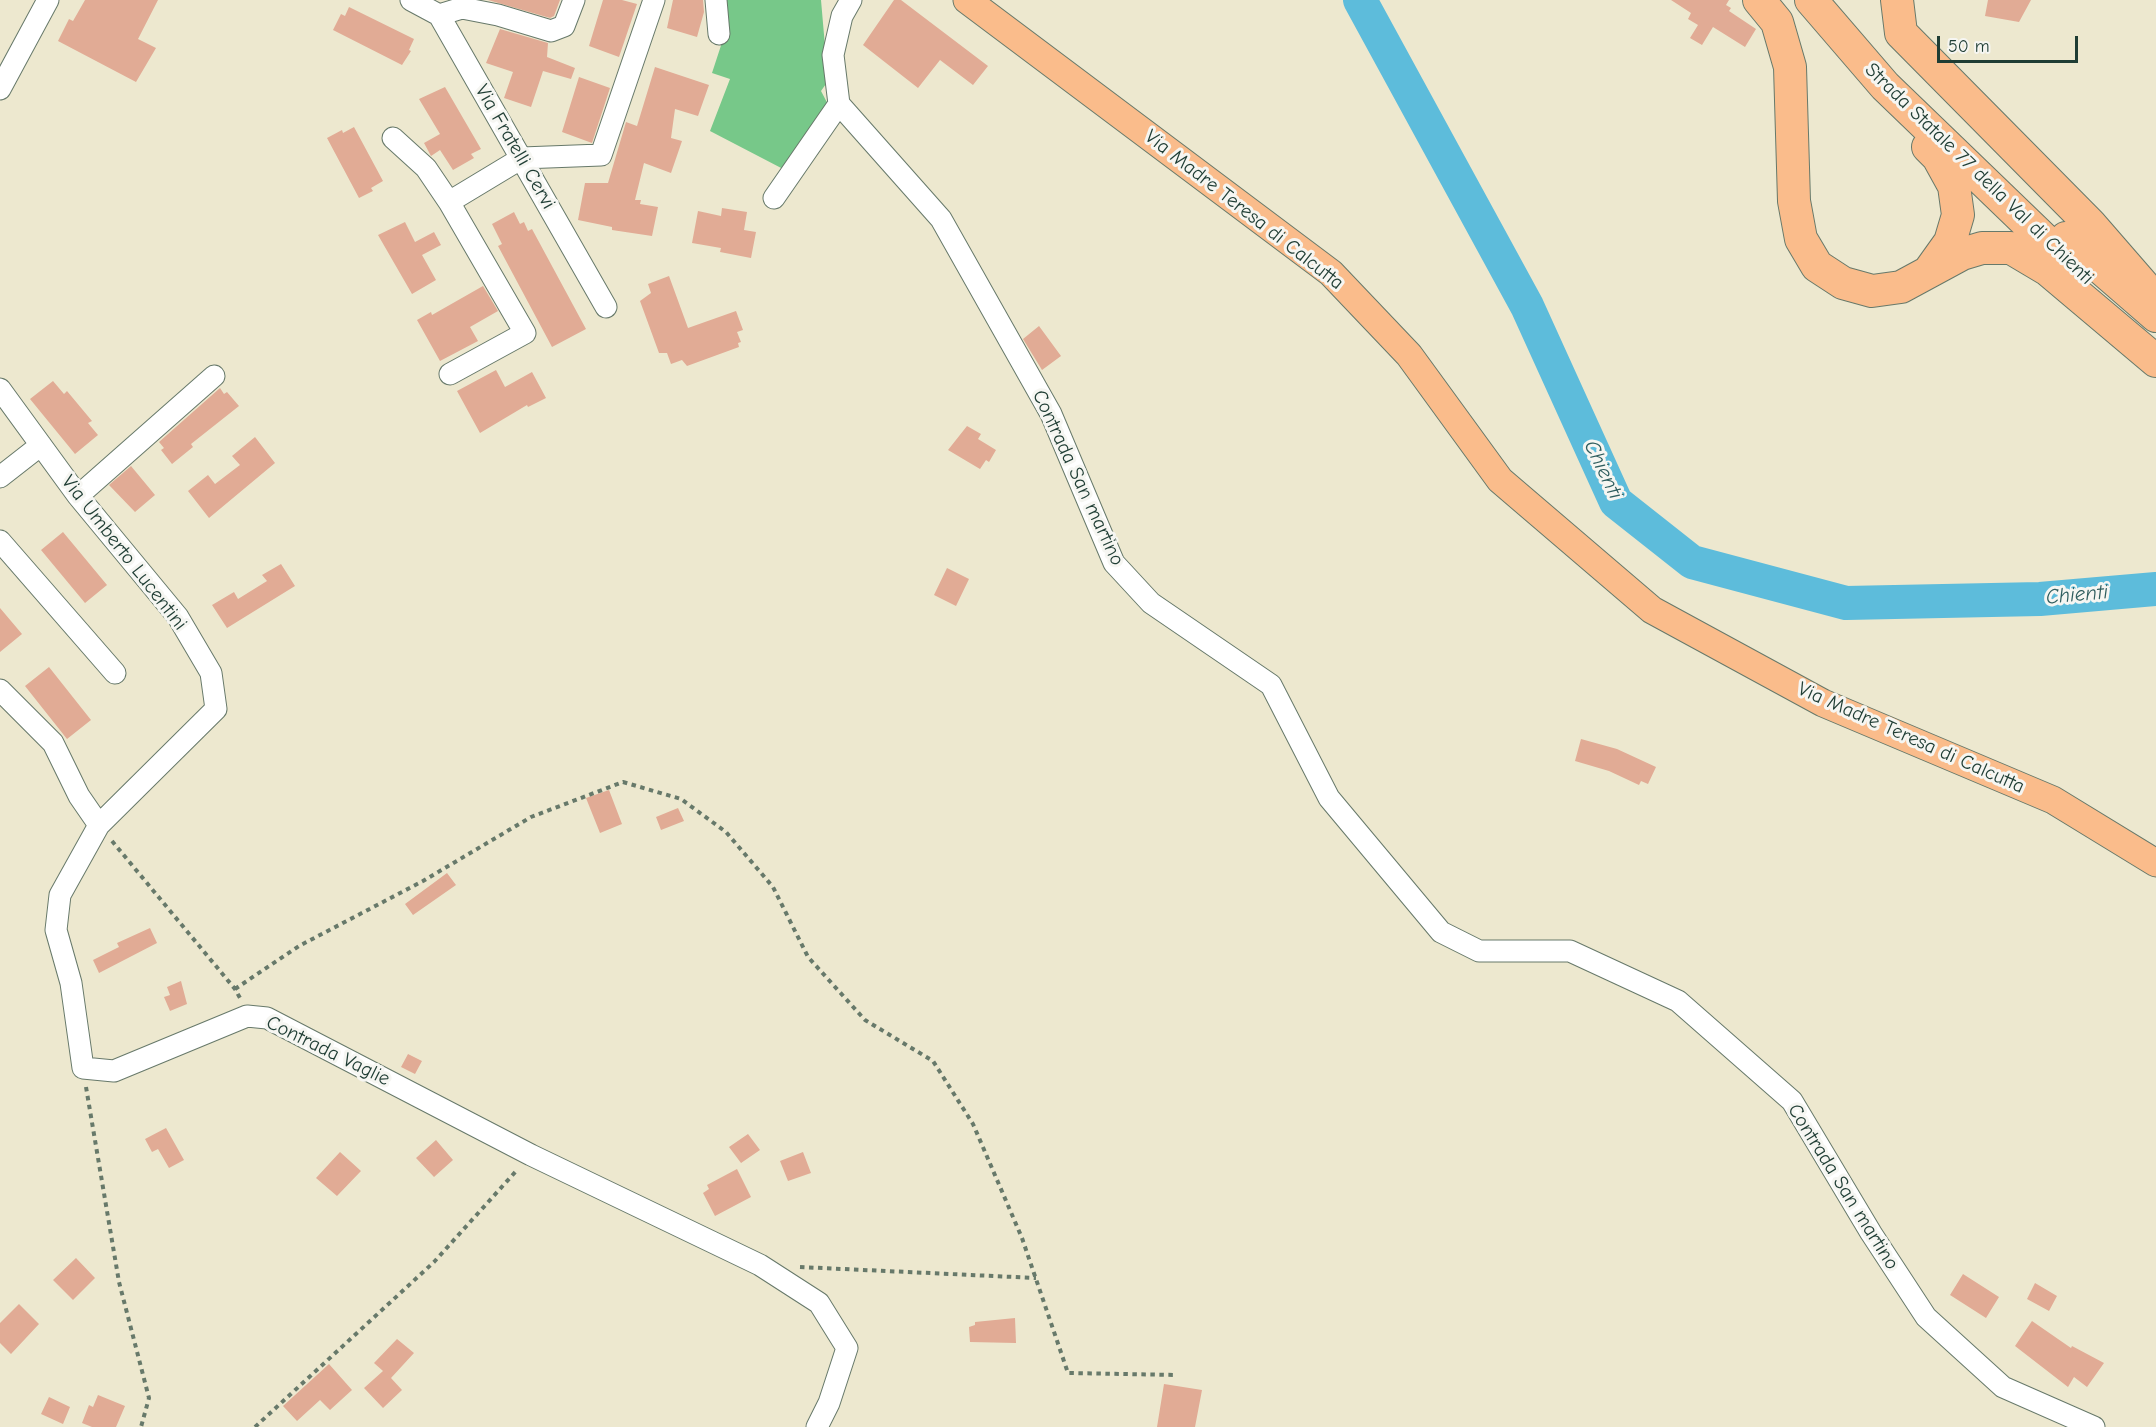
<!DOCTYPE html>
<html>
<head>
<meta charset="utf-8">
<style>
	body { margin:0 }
	#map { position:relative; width:2156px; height:1427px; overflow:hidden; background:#ede8cf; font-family:"Comic Neue",sans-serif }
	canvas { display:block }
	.scale { position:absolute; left:1937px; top:36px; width:141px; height:27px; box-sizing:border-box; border:3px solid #1f3d34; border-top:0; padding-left:8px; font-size:18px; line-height:21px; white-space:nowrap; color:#1f3d34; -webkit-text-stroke:4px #f6f6f2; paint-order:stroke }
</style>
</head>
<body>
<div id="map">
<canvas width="2156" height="1427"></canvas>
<div class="scale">50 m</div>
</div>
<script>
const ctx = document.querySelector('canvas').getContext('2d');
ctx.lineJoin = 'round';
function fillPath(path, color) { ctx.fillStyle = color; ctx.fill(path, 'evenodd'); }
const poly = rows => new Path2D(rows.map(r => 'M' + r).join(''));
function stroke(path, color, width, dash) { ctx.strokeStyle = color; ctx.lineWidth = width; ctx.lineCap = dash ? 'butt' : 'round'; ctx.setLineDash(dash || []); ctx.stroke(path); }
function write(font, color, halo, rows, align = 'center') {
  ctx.font = font + ' "Comic Neue",sans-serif'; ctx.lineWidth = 6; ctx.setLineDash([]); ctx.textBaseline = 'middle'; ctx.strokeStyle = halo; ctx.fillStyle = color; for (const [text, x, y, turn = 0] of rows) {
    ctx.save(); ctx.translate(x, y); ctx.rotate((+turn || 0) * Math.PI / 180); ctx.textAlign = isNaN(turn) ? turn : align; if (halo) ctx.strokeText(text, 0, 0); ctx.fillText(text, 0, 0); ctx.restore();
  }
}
fillPath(poly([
	[723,0,821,0,828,81,821,91,831,110,785,170,710,131,730,79,712,73,729,21]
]), '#77c889');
stroke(poly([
	[1360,0,1527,306,1616,502,1692,562,1846,603,2040,599,2156,589]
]), '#5dbcdb', 34);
fillPath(poly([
	[85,0,158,0,138,39,156,48,136,82,58,41,69,19,73,21],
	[488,0,560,0,554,16,550,18],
	[603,0,622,0,637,4,619,57,589,46],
	[673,0,703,0,704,12,697,37,667,28],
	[894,0,901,0,988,66,973,85,940,60,918,88,863,45],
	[1671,0,1729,0,1726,5,1731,8,1729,11,1756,29,1745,47,1713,27,1702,45,1690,38,1698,25,1688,19,1691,13],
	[1988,0,2031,0,2019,22,1985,16],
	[349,7,414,39,409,50,411,51,402,65,333,30,341,14,345,16],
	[500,29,548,43,547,57,575,68,571,79,543,71,531,107,504,98,513,72,486,63],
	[655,67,709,85,698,116,675,109,671,138,682,141,671,173,644,163,635,200,641,200,640,204,658,207,652,236,612,230,612,227,578,220,585,183,608,183,626,122,637,126],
	[579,77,610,88,592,143,562,132],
	[445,87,481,149,471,154,474,158,453,170,440,150,431,156,424,143,440,134,419,99],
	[354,127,383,181,371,188,373,191,359,198,327,138,342,130,343,133],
	[722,208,747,212,744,230,756,232,751,258,720,252,721,248,692,243,698,211,721,216],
	[514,212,520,224,524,222,528,231,532,229,586,329,552,347,498,246,502,244,492,224],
	[405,222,415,242,434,232,441,245,422,255,436,280,412,294,378,235],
	[669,276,688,328,736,311,743,330,737,332,741,342,738,343,739,347,687,366,682,360,671,364,667,353,659,353,640,301,651,293,648,284],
	[483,286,498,311,470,327,478,341,440,361,417,320,431,312,432,315],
	[1039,326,1061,356,1042,370,1023,339],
	[496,370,505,387,532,372,546,398,528,407,527,405,480,433,457,391],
	[53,381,64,394,67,391,92,421,88,423,98,435,75,454,30,399],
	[220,388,224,394,227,392,239,406,191,444,193,447,172,464,161,450,164,448,159,442],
	[967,426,981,434,978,439,996,450,989,462,986,460,980,469,948,450],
	[255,437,275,463,209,518,188,491,208,475,215,484,240,465,232,456],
	[131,466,155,495,135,512,109,485],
	[63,532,107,585,85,603,41,550],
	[281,564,295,586,227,628,212,605,234,592,238,599,267,581,262,575],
	[947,568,969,579,956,606,934,595],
	[0,608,22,634,0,652],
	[49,667,91,720,67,739,25,686],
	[1581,739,1617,749,1656,767,1648,784,1641,781,1639,785,1609,771,1575,761],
	[609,790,622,824,600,833,586,798],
	[678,808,684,821,661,830,656,817],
	[447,873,456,885,413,915,405,904],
	[150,928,157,943,99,973,93,960,119,947,117,943],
	[181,981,187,1004,170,1011,164,997,170,995,167,987],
	[408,1054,422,1061,415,1074,401,1067],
	[166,1128,184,1160,169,1168,158,1149,152,1152,145,1139],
	[748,1134,760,1150,741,1163,729,1147],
	[436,1140,453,1160,434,1177,416,1158],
	[340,1152,361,1171,337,1196,316,1178],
	[803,1152,811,1173,788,1181,780,1161],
	[737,1169,751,1197,715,1216,703,1193,709,1189,707,1185],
	[76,1258,95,1278,73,1300,53,1280],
	[1963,1274,1999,1297,1986,1318,1950,1295],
	[2035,1283,2057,1296,2049,1311,2027,1299],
	[19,1304,39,1324,11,1354,0,1343,0,1323],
	[1015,1318,1016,1343,970,1342,969,1327,975,1325,975,1322],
	[2032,1321,2071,1348,2072,1346,2104,1363,2087,1387,2074,1377,2068,1387,2015,1346],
	[397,1339,414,1353,391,1378,402,1390,383,1408,364,1388,383,1371,374,1363],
	[329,1364,352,1390,330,1410,320,1400,297,1421,283,1406],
	[1164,1384,1202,1390,1195,1427,1157,1427],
	[98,1395,125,1406,116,1427,92,1427,82,1423,89,1405,93,1407],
	[49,1397,70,1407,63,1424,41,1414]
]), '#e1ab95');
const minor = poly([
	[411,0,439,15,606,307],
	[716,0,719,34],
	[439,15,462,8,498,15,551,31,564,26,574,0],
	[0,89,48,0],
	[839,104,941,219,1051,414,1114,563,1151,603,1271,685,1329,798,1441,932,1479,951,1570,951,1678,1001,1792,1101,1871,1233,1926,1317,2003,1387,2094,1427],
	[393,138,426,168,449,202],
	[774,198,839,104,833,55,842,16,851,0],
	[450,374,525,333,449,202,522,158,601,155,654,0],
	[0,389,78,496,178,617,211,673,216,709,99,825],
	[0,477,41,445],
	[78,496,214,376],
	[0,541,115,673],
	[0,690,53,743,79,796,99,825,60,895,56,930,71,983,83,1068,114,1071,247,1016,267,1018,531,1155,760,1265,819,1303,847,1348,829,1403,817,1427]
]);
const major = poly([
	[967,0,1331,273,1409,355,1500,480,1652,610,1823,703,2053,800,2156,863]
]);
const highway = poly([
	[1759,0,1777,22,1790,67,1794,201,1801,239,1817,266,1843,283,1872,291,1901,287,1962,254,1982,248,2011,248,2048,270,2156,361],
	[1811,0,1885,86,2077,271],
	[1897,0,1901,33,2090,224,2143,285],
	[1928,147,1938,157,1954,186,1958,215,1950,242,1930,270],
	[2066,238,2156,316]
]);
stroke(minor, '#67796a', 23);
stroke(major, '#67796a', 29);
stroke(highway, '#67796a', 34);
stroke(poly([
	[112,841,235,989,240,998],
	[235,989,299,946,423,881,531,817,623,782,681,799,726,832,773,887,808,957,865,1020,933,1061,973,1124,1022,1238,1068,1373,1176,1375],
	[86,1087,119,1282,149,1398,141,1427],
	[800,1267,1036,1278],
	[255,1427,434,1262,518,1169]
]), '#67796a', 4, [4.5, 4.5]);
stroke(minor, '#fff', 21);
stroke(major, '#fabc8b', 27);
stroke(highway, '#fabc8b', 32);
write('20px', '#1f3d34', '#f6f6f2', [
	["Via Fratelli Cervi",515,147,60],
	["Strada Statale 77 della Val di Chienti",1979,174,44],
	["Via Madre Teresa di Calcutta",1244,210,38],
	["Contrada San martino",1078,478,65],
	["Via Umberto Lucentini",124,553,52],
	["Via Madre Teresa di Calcutta",1911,738,24],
	["Contrada Vaglie",328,1051,26],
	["Contrada San martino",1843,1187,58]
]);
write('italic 21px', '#2e5d5e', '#f6f6f2', [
	["Chienti",1603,470,64],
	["Chienti",2077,595,-5]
]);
</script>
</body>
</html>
